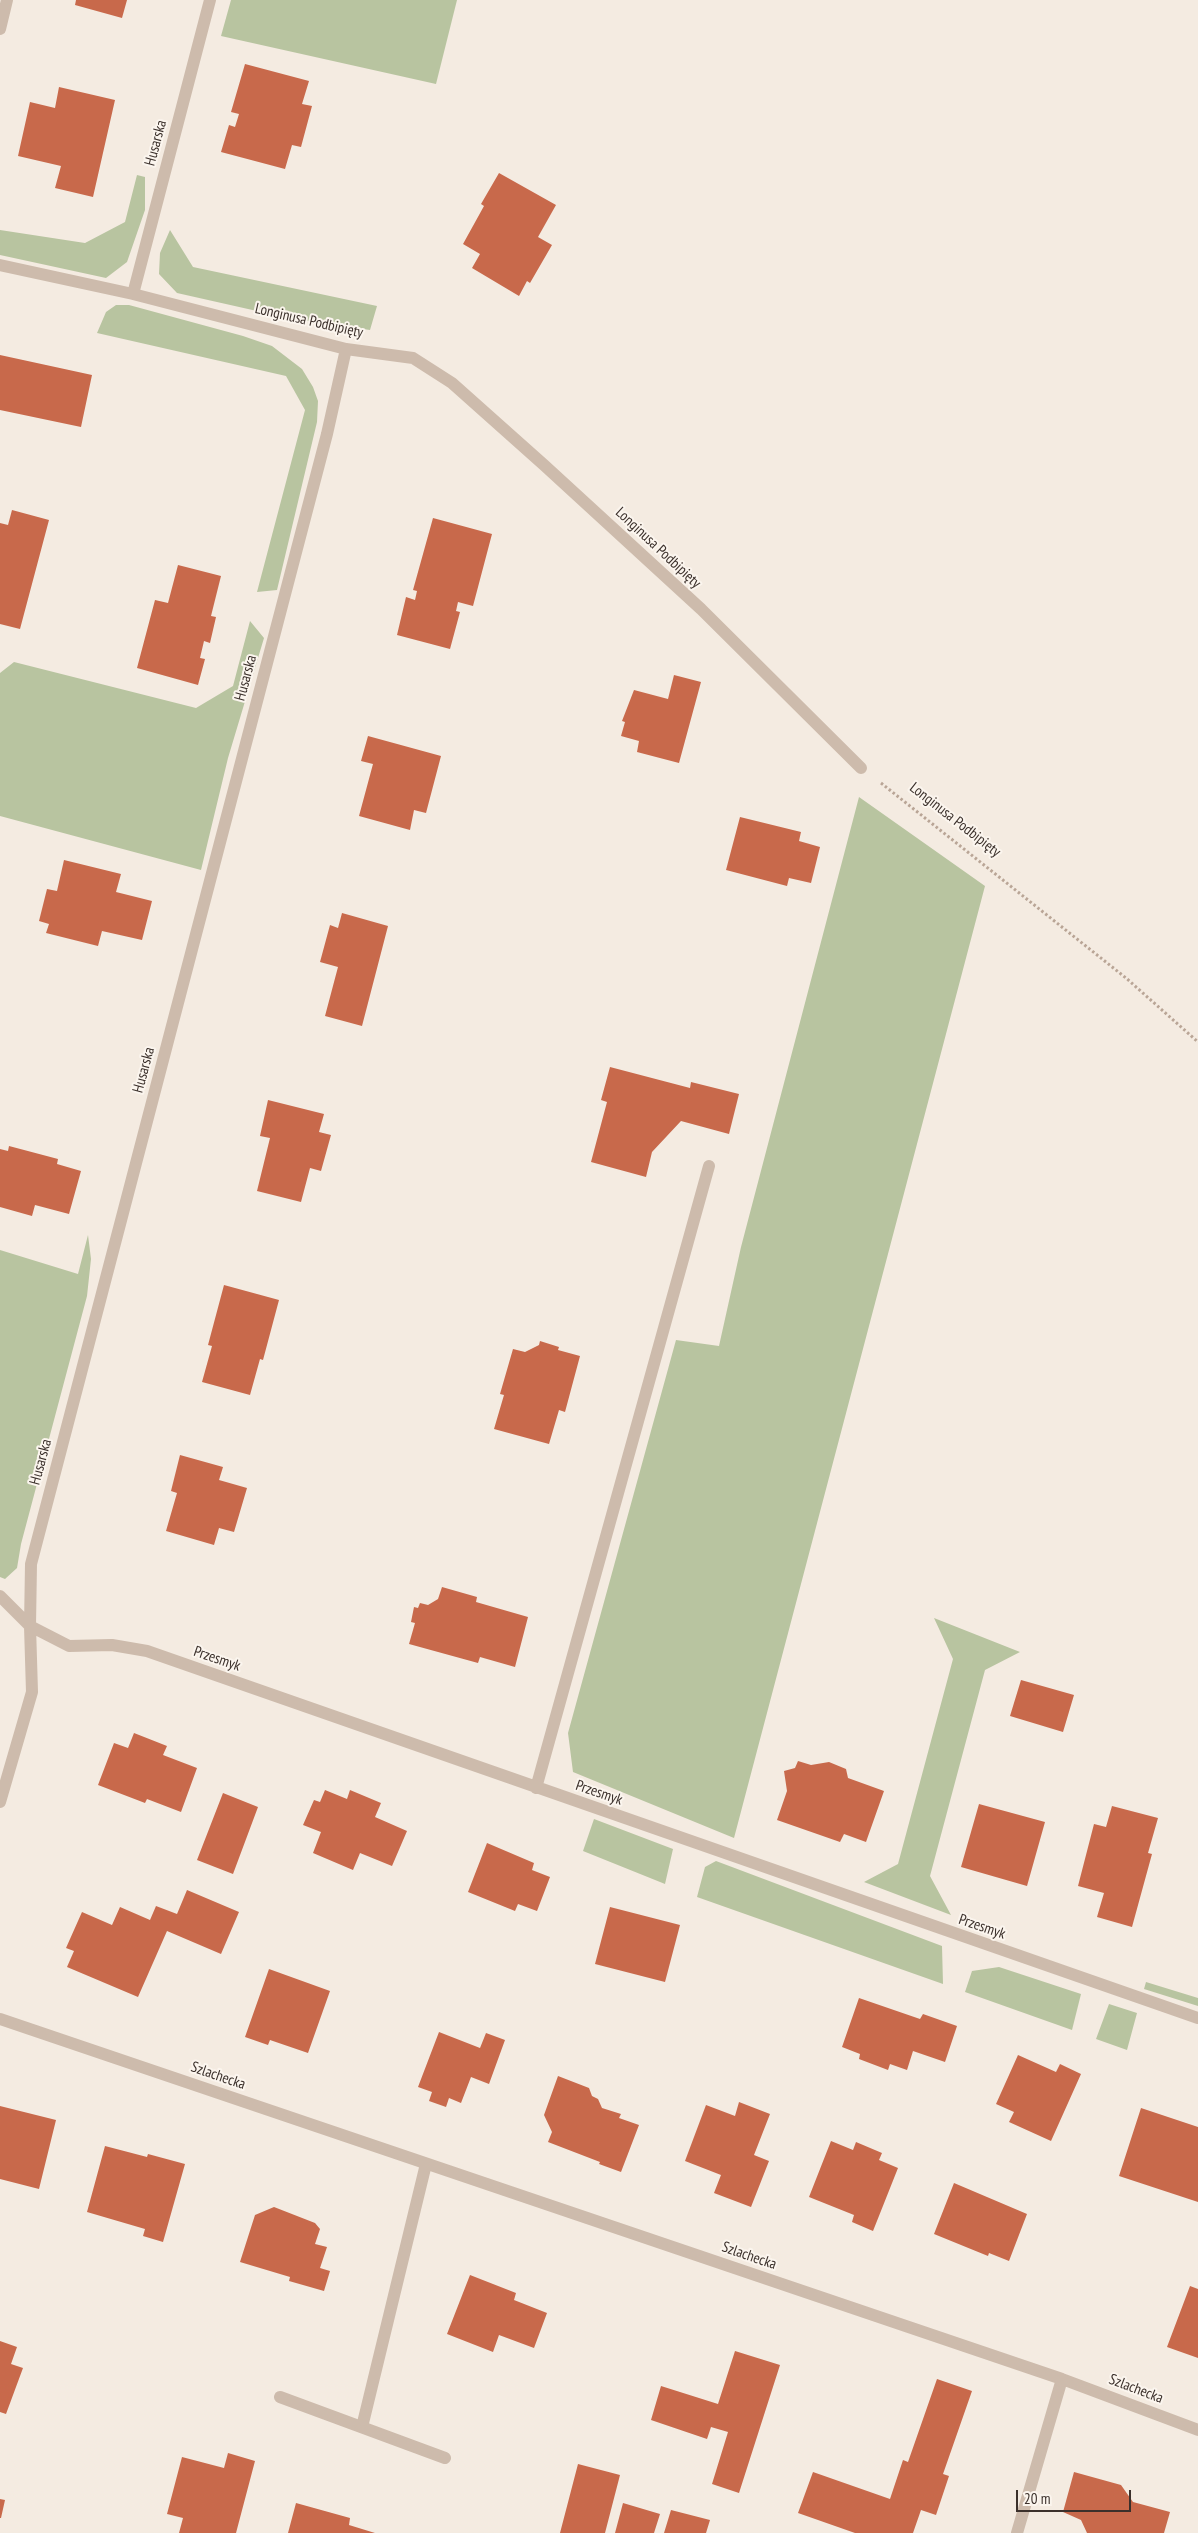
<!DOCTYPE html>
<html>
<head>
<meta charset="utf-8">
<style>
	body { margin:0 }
	#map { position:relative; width:1198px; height:2533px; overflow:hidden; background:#f4ebe1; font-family:"PT Sans Narrow",sans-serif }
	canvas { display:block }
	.scale { position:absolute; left:1016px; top:2490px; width:115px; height:22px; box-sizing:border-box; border:2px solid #3b302b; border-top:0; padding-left:6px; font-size:15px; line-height:18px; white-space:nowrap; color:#3b302b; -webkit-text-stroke:4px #fbf5ee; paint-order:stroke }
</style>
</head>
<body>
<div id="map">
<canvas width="1198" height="2533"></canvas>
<div class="scale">20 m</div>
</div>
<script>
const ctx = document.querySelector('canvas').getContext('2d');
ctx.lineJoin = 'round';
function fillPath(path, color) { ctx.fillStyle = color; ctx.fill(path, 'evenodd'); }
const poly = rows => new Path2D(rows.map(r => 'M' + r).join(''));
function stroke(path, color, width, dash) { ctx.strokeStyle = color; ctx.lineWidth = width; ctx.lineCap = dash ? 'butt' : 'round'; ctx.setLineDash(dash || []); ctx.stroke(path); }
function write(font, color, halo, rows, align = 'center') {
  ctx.font = font + ' "PT Sans Narrow",sans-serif'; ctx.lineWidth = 4; ctx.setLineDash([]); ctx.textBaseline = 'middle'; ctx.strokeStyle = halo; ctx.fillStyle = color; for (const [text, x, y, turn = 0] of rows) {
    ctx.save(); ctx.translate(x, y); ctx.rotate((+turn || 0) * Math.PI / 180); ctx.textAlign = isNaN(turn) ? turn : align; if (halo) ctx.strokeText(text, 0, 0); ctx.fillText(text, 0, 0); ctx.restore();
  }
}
fillPath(poly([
	[231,0,457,0,436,84,221,36],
	[137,175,145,177,145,210,127,262,106,278,0,255,0,230,85,243,125,222],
	[170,230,193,267,377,306,370,330,288,318,177,293,159,274,160,253],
	[116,305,129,305,243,336,272,346,302,369,313,387,318,401,317,422,277,590,257,592,305,410,286,376,97,333,106,312],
	[250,621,264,638,228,758,201,870,0,816,0,673,14,662,196,708,233,686],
	[859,797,985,886,734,1838,573,1772,568,1733,676,1340,719,1346,741,1247],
	[88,1235,91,1259,87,1296,21,1544,17,1568,5,1579,0,1577,0,1250,78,1274],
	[934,1618,1020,1652,985,1670,930,1876,951,1915,864,1882,898,1864,953,1659],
	[594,1819,673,1849,665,1884,583,1851],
	[716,1861,942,1946,943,1984,697,1897,705,1867],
	[999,1967,1081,1994,1072,2030,965,1992,972,1971],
	[1146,1982,1198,1998,1198,2006,1144,1989],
	[1109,2004,1137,2013,1127,2050,1096,2039]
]), '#b8c4a0');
fillPath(poly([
	[76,0,127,0,122,18,75,5],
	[245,64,309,81,302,104,312,106,301,147,292,145,285,169,221,152,229,125,235,127,239,114,231,112],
	[59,87,115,100,93,197,55,188,61,166,18,156,30,102,55,108],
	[499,173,556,205,538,237,552,245,530,283,527,281,519,296,472,268,480,254,463,244,484,206,481,204],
	[0,355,92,375,81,427,0,410],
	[12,510,49,520,20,629,0,624,0,523,8,525],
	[433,518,492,534,473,606,458,602,456,611,460,612,450,649,397,635,406,597,415,600,417,591,413,590],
	[178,565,221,576,211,616,216,617,210,643,204,641,200,658,205,659,198,685,137,668,155,600,168,603],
	[674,675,701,682,679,763,637,752,639,741,621,736,625,722,622,721,634,690,668,699],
	[368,736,441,756,426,813,414,810,410,830,359,816,373,764,361,761],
	[740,817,801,832,799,841,820,847,811,883,789,878,787,886,726,870],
	[64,860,121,874,116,892,152,901,142,940,102,931,98,946,46,933,49,924,39,921,47,889,57,891],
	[342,913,388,926,362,1026,325,1016,338,967,320,962,330,925,338,928],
	[610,1067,690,1088,691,1082,739,1094,729,1134,681,1121,652,1152,646,1177,591,1162,607,1102,601,1100],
	[268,1100,324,1114,319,1132,331,1135,321,1171,310,1168,301,1202,257,1191,270,1138,260,1136],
	[9,1146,58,1159,57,1164,81,1171,69,1214,35,1205,32,1216,0,1207,0,1149,8,1151],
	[224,1285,279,1300,263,1360,260,1359,250,1395,202,1382,212,1346,208,1345],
	[540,1341,559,1347,558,1350,580,1356,565,1412,559,1410,549,1444,494,1429,504,1395,500,1394,513,1349,525,1352,539,1345],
	[180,1455,223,1467,219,1480,247,1488,234,1532,219,1528,214,1545,166,1531,177,1493,171,1491],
	[442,1587,477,1597,476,1602,528,1617,515,1667,480,1657,478,1663,409,1644,415,1623,411,1622,414,1607,418,1608,420,1603,428,1605,438,1599],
	[1021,1680,1074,1695,1063,1732,1010,1716],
	[134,1733,167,1746,163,1755,197,1768,181,1812,147,1799,145,1803,98,1785,114,1743,128,1748],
	[798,1761,811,1765,829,1762,846,1769,848,1778,884,1791,866,1842,844,1834,840,1842,777,1820,787,1791,784,1771,795,1768],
	[325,1790,347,1799,350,1790,381,1803,375,1817,407,1831,392,1866,360,1853,353,1870,313,1853,321,1832,303,1825,314,1800,320,1802],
	[223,1793,258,1807,233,1874,197,1860],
	[979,1804,1045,1822,1027,1886,961,1867],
	[1112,1806,1158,1818,1148,1853,1152,1854,1132,1927,1097,1917,1104,1893,1078,1886,1094,1824,1106,1827],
	[487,1843,534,1863,532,1870,550,1877,537,1911,518,1904,515,1911,468,1892],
	[187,1890,239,1912,221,1954,167,1931,138,1997,67,1967,74,1951,66,1948,82,1912,112,1925,120,1907,150,1920,156,1906,177,1914],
	[610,1907,680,1925,665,1982,595,1964],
	[269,1969,330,1991,308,2053,270,2040,268,2045,245,2037],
	[859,1998,920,2019,923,2014,957,2026,945,2062,913,2051,907,2070,890,2064,888,2070,859,2059,860,2054,842,2047],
	[439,2032,480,2048,486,2033,505,2040,489,2084,471,2077,461,2103,449,2098,446,2107,429,2101,432,2092,418,2087],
	[1018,2055,1056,2072,1060,2064,1081,2074,1051,2141,1009,2122,1014,2112,996,2104],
	[558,2076,589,2088,592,2096,598,2099,602,2108,621,2114,619,2118,639,2125,621,2172,599,2164,600,2162,548,2142,552,2132,544,2115],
	[739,2102,770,2114,754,2155,769,2161,751,2207,714,2193,721,2175,685,2161,706,2105,735,2116],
	[0,2106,56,2120,39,2189,0,2179],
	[1141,2108,1198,2127,1198,2202,1119,2176],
	[831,2141,853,2150,856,2142,882,2153,879,2160,898,2168,873,2231,852,2222,854,2215,809,2197],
	[105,2146,147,2157,148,2154,185,2164,163,2242,143,2236,145,2229,87,2212],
	[954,2183,1027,2214,1009,2261,989,2253,988,2256,934,2234],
	[274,2207,315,2223,320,2229,315,2244,327,2247,320,2268,330,2271,324,2291,289,2281,290,2277,240,2262,255,2215],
	[470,2275,516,2293,514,2300,547,2313,534,2348,499,2335,493,2352,447,2334],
	[1190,2286,1198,2289,1198,2358,1167,2347],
	[0,2341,17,2347,11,2364,23,2368,6,2414,0,2412],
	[735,2351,780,2365,739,2493,712,2484,728,2432,711,2427,707,2439,651,2420,661,2386,718,2404],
	[937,2379,972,2391,943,2474,949,2476,936,2515,921,2510,913,2533,855,2533,798,2513,813,2472,890,2499,903,2460,908,2462],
	[228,2453,255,2461,236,2533,179,2533,183,2518,167,2514,182,2457,224,2468],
	[578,2464,620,2475,605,2533,560,2533],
	[1074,2472,1121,2485,1133,2502,1170,2512,1164,2533,1087,2533,1081,2520,1063,2512],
	[0,2499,5,2500,1,2518,0,2518],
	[296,2503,350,2518,349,2525,375,2533,288,2533],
	[623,2503,660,2514,654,2533,615,2533],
	[671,2510,710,2520,706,2533,664,2533]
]), '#c8694b');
stroke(poly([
	[881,783,1126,978,1198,1042]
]), '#b9a596', 3, [2.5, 2.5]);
stroke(poly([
	[0,29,7,0],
	[0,265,133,294,346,349,413,358,452,383,544,465,701,609,861,768],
	[133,294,210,0],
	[0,1596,30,1626,69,1646,112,1645,147,1651,1198,2018],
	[536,1788,709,1166],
	[0,1802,32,1692,30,1626,31,1564,327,434,346,349],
	[0,2019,1062,2379,1198,2430],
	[280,2397,445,2458],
	[362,2427,426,2164],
	[1017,2533,1062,2379]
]), '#cdbbac', 12);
write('15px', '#3b302b', '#fbf5ee', [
	["Husarska",156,143,-75],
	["Longinusa Podbipięty",309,321,13],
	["Longinusa Podbipięty",658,548,43],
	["Husarska",246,678,-75],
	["Longinusa Podbipięty",955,820,38],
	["Husarska",144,1070,-75],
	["Husarska",41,1462,-75],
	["Przesmyk",217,1659,19],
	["Przesmyk",599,1793,19],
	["Przesmyk",982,1927,19],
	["Szlachecka",218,2076,19],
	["Szlachecka",749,2256,19],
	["Szlachecka",1136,2389,21]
]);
</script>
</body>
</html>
